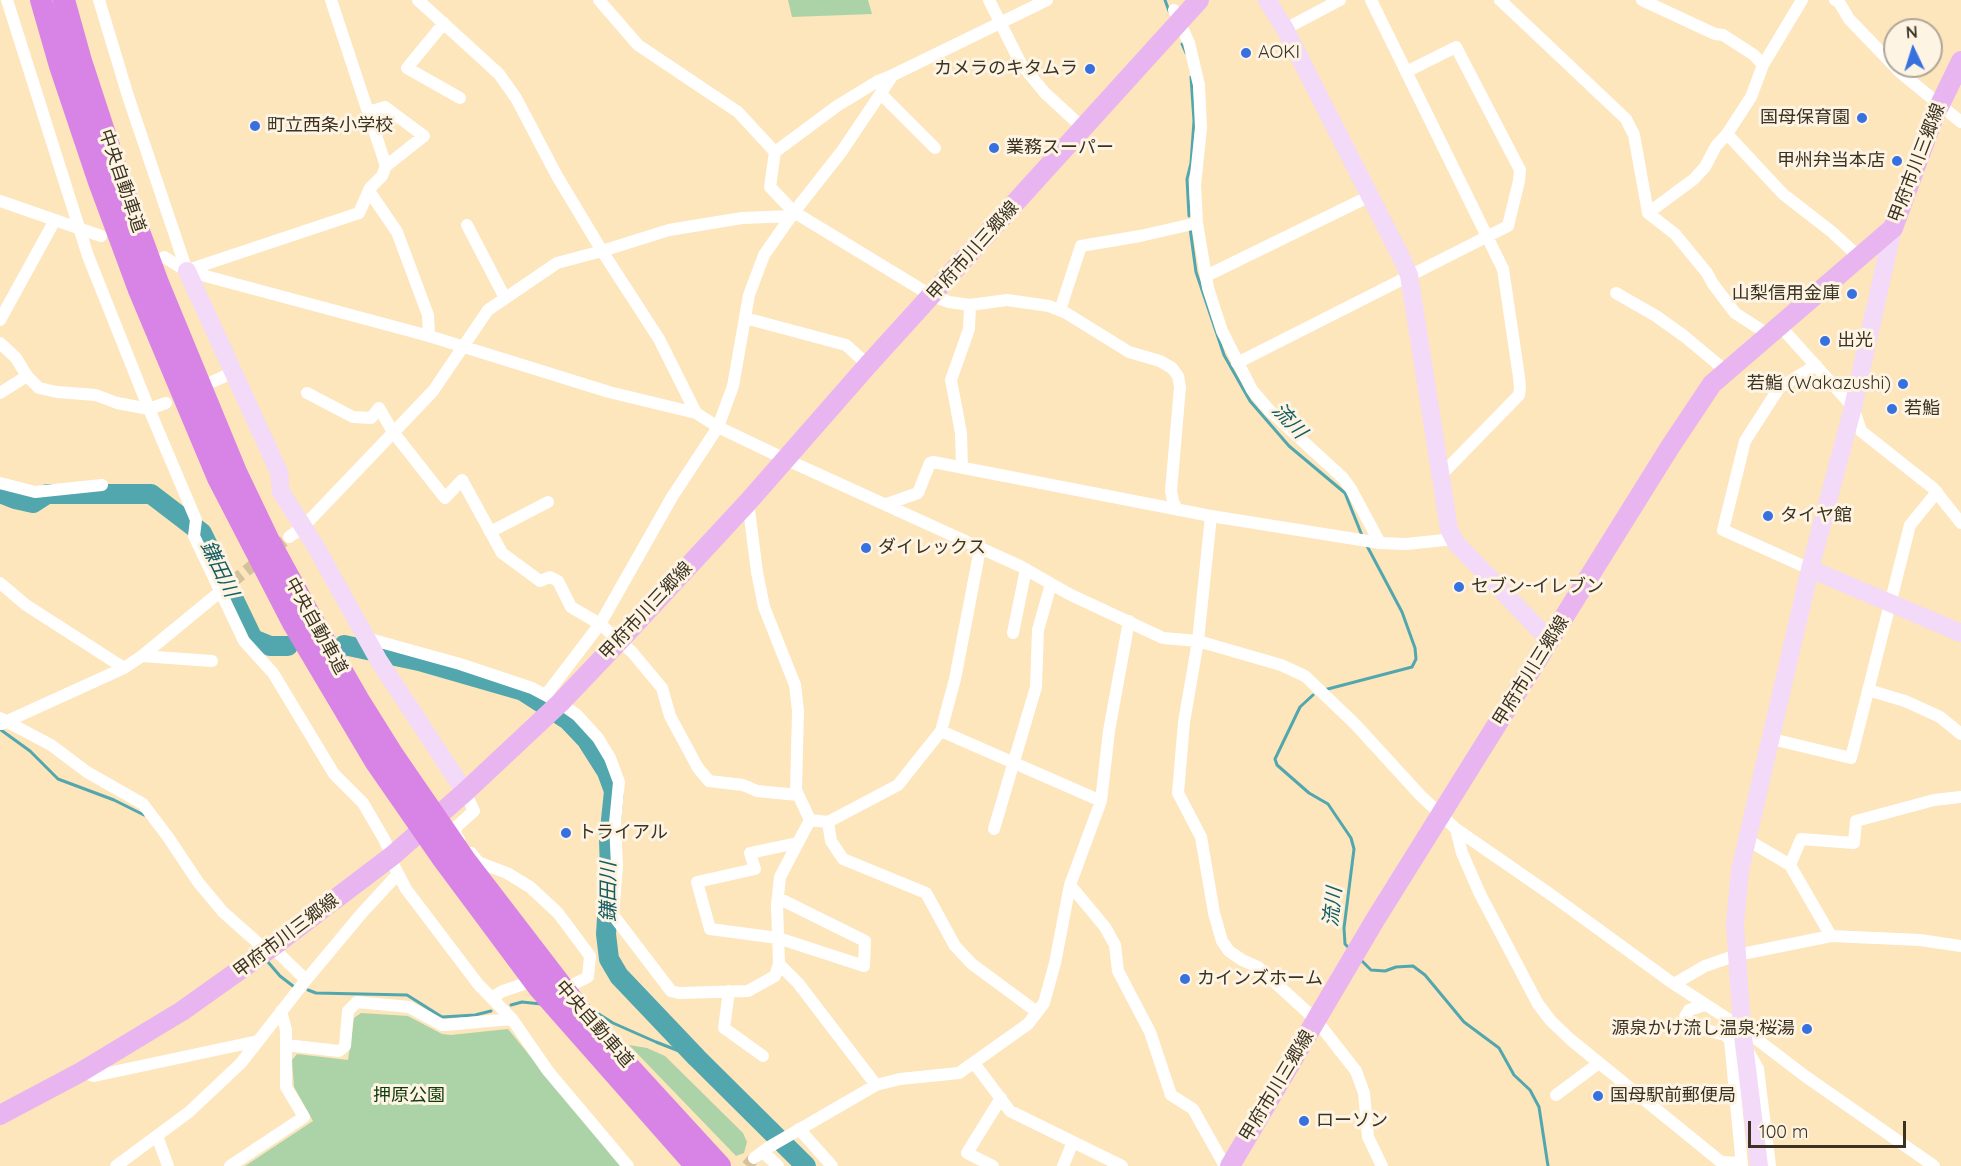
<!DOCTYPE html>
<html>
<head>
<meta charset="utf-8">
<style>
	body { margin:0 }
	#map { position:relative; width:1961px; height:1166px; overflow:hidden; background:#fde5bc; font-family:Quicksand,sans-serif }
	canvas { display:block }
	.north { position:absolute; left:1883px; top:18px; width:60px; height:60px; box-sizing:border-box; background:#fef4e4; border:2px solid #b0a696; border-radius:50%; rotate:356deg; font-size:16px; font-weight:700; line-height:24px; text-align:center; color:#3c3222 }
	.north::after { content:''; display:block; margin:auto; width:21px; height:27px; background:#3771e0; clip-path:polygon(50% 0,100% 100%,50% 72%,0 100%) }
	.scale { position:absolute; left:1748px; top:1121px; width:158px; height:27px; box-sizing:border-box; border:3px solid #3c3222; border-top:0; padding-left:8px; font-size:18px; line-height:21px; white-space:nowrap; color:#3c3222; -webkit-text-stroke:4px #fef4e4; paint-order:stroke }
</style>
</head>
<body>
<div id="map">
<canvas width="1961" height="1166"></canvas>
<div class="north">N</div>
<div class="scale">100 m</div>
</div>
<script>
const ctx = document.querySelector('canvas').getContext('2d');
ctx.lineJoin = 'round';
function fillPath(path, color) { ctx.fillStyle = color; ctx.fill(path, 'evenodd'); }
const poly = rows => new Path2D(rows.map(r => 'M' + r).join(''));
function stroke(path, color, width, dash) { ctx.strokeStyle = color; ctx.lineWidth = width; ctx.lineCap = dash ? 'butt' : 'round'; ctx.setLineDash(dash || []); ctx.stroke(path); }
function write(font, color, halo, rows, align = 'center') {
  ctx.font = font + ' Quicksand,"Noto Sans JP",sans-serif'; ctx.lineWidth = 6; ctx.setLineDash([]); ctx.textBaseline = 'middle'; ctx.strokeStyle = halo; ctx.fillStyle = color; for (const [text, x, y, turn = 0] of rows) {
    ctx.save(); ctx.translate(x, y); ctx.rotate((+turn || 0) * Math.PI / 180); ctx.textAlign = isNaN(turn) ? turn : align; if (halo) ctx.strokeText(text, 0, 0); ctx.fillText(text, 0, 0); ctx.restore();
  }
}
fillPath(poly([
	[788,0,868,0,872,14,792,17],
	[361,1013,408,1016,442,1034,451,1035,508,1029,620,1166,245,1166,313,1121,294,1087,292,1060,297,1054,348,1060,354,1018],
	[629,1045,647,1048,665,1056,743,1133,747,1142,744,1153,736,1156]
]), '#acd3a7');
stroke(poly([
	[1165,0,1169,11],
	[1182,44,1186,53],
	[1189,216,1187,179,1191,163,1194,121,1191,77],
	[1190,228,1196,272,1224,355,1250,401,1289,446,1345,493,1363,538],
	[1324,690,1412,667,1416,659,1415,648,1402,612,1366,544],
	[1313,695,1300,707,1275,759,1277,765,1309,793,1328,804,1351,838,1354,849,1344,928,1345,944,1350,949],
	[1,730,30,751,58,779,114,800,144,815],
	[1361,960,1371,970,1385,971,1396,967,1413,966,1425,975,1464,1022,1499,1048,1514,1075,1530,1090,1539,1107,1548,1166],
	[268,962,280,976,293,986],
	[308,990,316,993,407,995,442,1017,475,1015,491,1011],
	[511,1005,522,1002,541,1004],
	[594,1011,613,1023,656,1042,697,1058]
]), '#52a7ae', 3);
stroke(poly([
	[0,493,15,499,33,503,47,494,151,494,202,533,253,639,270,646,288,646],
	[344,645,419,661,523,691,568,720,586,739,607,772,614,791,609,839,610,871,606,934,609,959,619,976,697,1058,806,1166]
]), '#52a7ae', 20);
stroke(poly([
	[232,582,289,537],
	[747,1166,754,1158]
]), '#d6c19d', 12, [12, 6]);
stroke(poly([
	[7,0,88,256,149,409,196,520,194,536,244,641,273,673,334,774,363,803,384,839,392,856,394,866,406,889,478,984,512,1019,548,1071,628,1166],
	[99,0,128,96,187,271],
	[418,0,499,74,516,98,557,176,602,251,659,339,696,413],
	[599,0,638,45,738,112,775,152,770,187,794,212,932,296,949,302,970,305,1007,300,1049,306,1066,313,1129,352,1160,361,1172,368,1178,376,1180,387,1171,491,1173,501,1177,510],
	[989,0,1021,64,1045,93,1083,128],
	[1371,0,1503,269,1519,377,1520,388,1519,395,1441,475],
	[1500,0,1626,119,1634,135,1648,213,1675,234,1707,273,1713,284,1735,313,1769,335],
	[1642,0,1715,34,1723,35,1754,55,1763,65],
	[1802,0,1763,65,1751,97,1727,134,1783,194,1832,232,1860,258],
	[1835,0,1839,2,1849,19,1901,73,1961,122],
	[1174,10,1189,43,1199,85,1201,128,1195,185,1197,223,1208,288,1222,331,1252,390,1269,410,1343,478,1351,489,1380,543],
	[444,23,407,68,460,98],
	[1285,29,1340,0],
	[881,94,935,148],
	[368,112,385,107,424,136,386,166],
	[775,152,837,106,878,81,893,75],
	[369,191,397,232,428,315,429,336],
	[0,201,101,236],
	[1648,213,1694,179,1705,167,1716,146,1727,134],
	[467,225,505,298],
	[164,257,187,271,429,336,609,392,696,413,718,427,785,459,1020,566,1069,594,1163,638,1198,641,1281,665,1305,676,1356,725,1420,795,1456,829,1550,894,1671,982,1742,1028,1805,1076,1934,1166],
	[188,270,359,213,370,188,382,176,386,166,331,0],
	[1206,276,1370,196],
	[1616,293,1656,316,1684,336,1726,371],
	[1060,310,1081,246,1140,236,1197,223],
	[745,318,846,345,868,365],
	[0,320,55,220],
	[1780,326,1853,407,1861,431,1933,488,1961,523],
	[0,343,16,358,27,376,39,388,57,392,96,395,117,403,149,409,166,403],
	[1237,363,1508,226,1519,181,1520,170,1456,47,1406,72],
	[214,381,234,372],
	[0,393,27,376],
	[307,393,353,417,371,418,379,408,393,432,445,498,462,480,502,553,540,581,550,577,558,581,571,607,600,624,546,695],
	[962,468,961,433,951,380,969,329,970,305],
	[0,483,35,492,102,485],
	[748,502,757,572,764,607,795,685,798,711,796,790,810,820,780,877,777,905,779,964,798,983,876,1085],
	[887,504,918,493,930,463,933,462,1211,516,1380,543,1406,544,1454,539],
	[1211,516,1198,641,1184,722,1178,793,1201,837,1214,913,1222,941,1229,951,1242,960,1258,967,1316,1020,1356,1071,1364,1093,1368,1137,1382,1166],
	[490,532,548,502],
	[289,537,303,527,433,391,488,310,557,263,602,251,669,230,742,218,792,216],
	[1810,569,1723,530,1745,441,1779,388,1816,365],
	[0,583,26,605,124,668],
	[1013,633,1026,569],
	[366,638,460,664,532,688,560,703,577,715,598,738,610,758,619,782,615,823,617,866,613,915,671,991,679,993,748,991,775,976,779,964],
	[142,656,212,661],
	[1868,690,1905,701,1925,710,1940,717,1961,734],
	[0,718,51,745,87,772,143,804,168,837,198,882,223,912,267,951],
	[1,724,124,668,142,656,232,582],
	[941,731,1101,801],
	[1772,739,1851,758,1910,525,1937,492],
	[798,795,757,791,743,785,709,781,698,768,670,716,662,688,632,652,600,624,672,497,718,427,733,386,749,295,764,255,794,212,842,151,893,75,1047,0],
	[810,820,828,822,898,785,941,731,955,679,980,549],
	[828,822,831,841,843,859,926,893,955,946,972,964,1037,1012],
	[994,829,1036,687,1038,630,1051,584],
	[1456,829,1462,853,1480,894,1538,1004,1551,1021,1571,1040,1721,1162,1742,1163],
	[459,839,456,836,455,828,474,811,465,792],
	[1746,839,1790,865,1831,936],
	[471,853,478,862,507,873,530,887,558,913,590,956,588,977,572,985],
	[1790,865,1801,839,1854,843,1856,821,1934,800,1961,797],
	[1070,885,1105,927,1115,945,1118,971,1150,1032,1171,1095,1193,1109,1225,1166],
	[778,898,865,941,864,966,778,938,710,929,697,882,755,869,750,853,797,843],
	[272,947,306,980],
	[1674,984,1705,966,1737,955,1831,936,1920,940,1961,946],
	[729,991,724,1028,763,1056],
	[491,998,503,991,524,984],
	[1705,1005,1689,1010,1685,1017,1687,1025,1725,1035,1730,1040,1742,1166],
	[286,1045,339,1051,345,1046,348,1011,357,1002,409,1007,442,1025,446,1025,512,1019],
	[1749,1053,1758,1069,1770,1166],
	[974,1063,1010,1111,1122,1166],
	[81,1072,94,1076,258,1041],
	[1556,1095,1599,1063],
	[799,1129,832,1166],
	[157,1136,168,1166],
	[763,1152,778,1166],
	[754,1158,769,1147,876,1085,900,1079,959,1073,1028,1024,1044,1003,1055,963,1070,885,1101,801,1109,731,1129,621],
	[116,1166,189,1112,241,1063,306,980,362,913,397,875],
	[230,1166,304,1117,286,1087,286,1030,281,1011],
	[993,1166,967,1153,1001,1098],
	[1063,1166,1073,1142]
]), '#fff', 12);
stroke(poly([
	[1267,0,1285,29,1403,261,1409,275,1449,529,1456,543,1550,641],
	[187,271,279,472,281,492,316,547,379,661,465,792],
	[1810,569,1961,633],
	[1759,1166,1742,1028,1736,939,1735,923,1740,870,1810,569,1853,407,1893,228]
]), '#f3daf8', 18);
stroke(poly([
	[0,1115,81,1072,182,1011,272,947,392,856,465,792,560,703,620,640,748,502,868,365,1199,0],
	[1230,1166,1375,920,1670,447,1712,384,1893,228,1933,119,1961,61]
]), '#e8b5f0', 20);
stroke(poly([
	[41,0,60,66,99,182,139,290,218,478,293,623,375,761,443,859,539,988,696,1166],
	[64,0,81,61,118,174,158,283,236,472,268,539,309,614,358,699,393,755,465,860,597,1032,720,1166]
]), '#d883e6', 22);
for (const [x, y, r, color] of [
	[1246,53,6,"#3771e0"],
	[1090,69,6,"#3771e0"],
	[1862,118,6,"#3771e0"],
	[255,126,6,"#3771e0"],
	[994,148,6,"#3771e0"],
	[1897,161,6,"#3771e0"],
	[1852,294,6,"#3771e0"],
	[1825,341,6,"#3771e0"],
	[1903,384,6,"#3771e0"],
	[1892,409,6,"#3771e0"],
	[1768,516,6,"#3771e0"],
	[866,548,6,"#3771e0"],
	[1459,587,6,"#3771e0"],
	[566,833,6,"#3771e0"],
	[1185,979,6,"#3771e0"],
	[1807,1029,6,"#3771e0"],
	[1598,1096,6,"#3771e0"],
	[1304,1121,6,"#3771e0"]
]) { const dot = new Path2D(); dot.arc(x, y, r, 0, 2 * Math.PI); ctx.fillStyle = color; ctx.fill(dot); stroke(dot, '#fef4e4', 2); }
write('18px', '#3c3222', '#fef4e4', [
	["AOKI",1258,53],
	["カメラのキタムラ",1078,69,"right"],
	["国母保育園",1850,118,"right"],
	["町立西条小学校",267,126],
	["業務スーパー",1006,148],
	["甲州弁当本店",1885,161,"right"],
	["山梨信用金庫",1840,294,"right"],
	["出光",1837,341],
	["若鮨 (Wakazushi)",1891,384,"right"],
	["若鮨",1904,409],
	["タイヤ館",1780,516],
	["ダイレックス",878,548],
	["セブン-イレブン",1471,587],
	["トライアル",578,833],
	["カインズホーム",1197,979],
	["源泉かけ流し温泉;桜湯",1795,1029,"right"],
	["国母駅前郵便局",1610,1096],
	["ローソン",1316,1121]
], 'left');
write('18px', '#3c3222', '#fef4e4', [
	["甲府市川三郷線",1917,163,-69],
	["中央自動車道",122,181,71],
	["甲府市川三郷線",973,251,-48],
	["甲府市川三郷線",646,611,-47],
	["中央自動車道",316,626,61],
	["甲府市川三郷線",1531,671,-58],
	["甲府市川三郷線",286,936,-37],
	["中央自動車道",594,1024,49],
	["甲府市川三郷線",1277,1086,-59]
]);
write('18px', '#0f3b0a', '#fef4e4', [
	["押原公園",409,1096]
]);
write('italic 20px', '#155d62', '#fef4e4', [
	["流川",1289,421,47],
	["鎌田川",219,569,64],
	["鎌田川",609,892,-90],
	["流川",1333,907,-84]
]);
</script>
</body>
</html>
